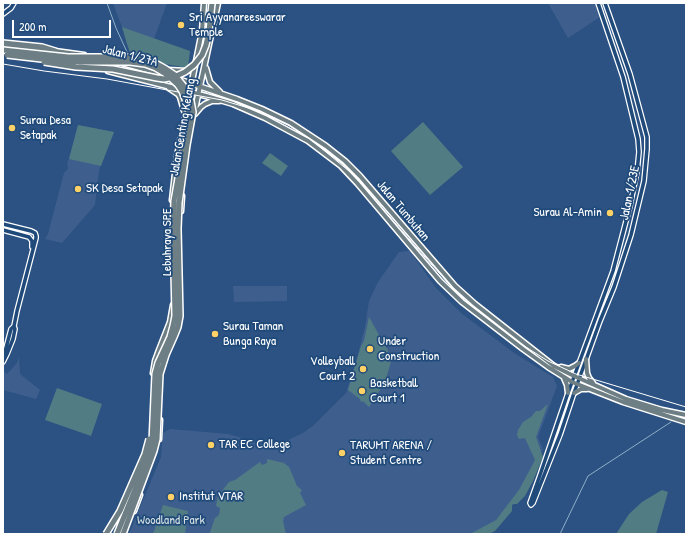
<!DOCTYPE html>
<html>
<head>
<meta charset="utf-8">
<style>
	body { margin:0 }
	#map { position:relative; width:689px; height:537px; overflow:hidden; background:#2b5282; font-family:"Patrick Hand",sans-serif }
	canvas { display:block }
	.frame { position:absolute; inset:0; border:4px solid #fff; pointer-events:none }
	.scale { position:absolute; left:12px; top:20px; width:99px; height:18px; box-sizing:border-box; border:2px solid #fff; border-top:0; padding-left:5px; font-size:12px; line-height:14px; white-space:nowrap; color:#fff; -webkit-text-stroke:3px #1f4a7a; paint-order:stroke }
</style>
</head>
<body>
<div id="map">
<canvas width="689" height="537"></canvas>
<div class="frame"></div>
<div class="scale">200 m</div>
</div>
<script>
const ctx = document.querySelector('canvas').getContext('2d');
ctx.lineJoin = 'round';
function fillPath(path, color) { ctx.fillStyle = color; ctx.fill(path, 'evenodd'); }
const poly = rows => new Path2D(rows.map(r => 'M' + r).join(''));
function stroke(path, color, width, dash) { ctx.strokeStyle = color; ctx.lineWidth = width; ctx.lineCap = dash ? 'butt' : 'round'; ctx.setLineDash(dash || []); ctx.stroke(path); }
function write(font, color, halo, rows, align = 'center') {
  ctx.font = font + ' "Patrick Hand",sans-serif'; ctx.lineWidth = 3.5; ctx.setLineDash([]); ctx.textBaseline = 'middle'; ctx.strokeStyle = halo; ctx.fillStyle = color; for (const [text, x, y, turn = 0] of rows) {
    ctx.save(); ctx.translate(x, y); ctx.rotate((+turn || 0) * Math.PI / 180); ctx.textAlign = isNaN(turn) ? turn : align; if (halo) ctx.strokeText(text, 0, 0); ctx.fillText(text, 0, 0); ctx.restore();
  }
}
fillPath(poly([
	[113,3,167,3,154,39,122,27],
	[548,3,595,3,600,17,568,38],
	[78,125,114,132,99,170,95,205,62,243,45,239,48,234,64,173,66,171,68,168,67,163,69,159],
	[410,251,436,288,461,313,514,353,553,377,557,386,538,437,543,450,520,490,496,520,472,534,129,534,161,457,163,433,170,429,228,434,267,445,286,441,303,433,315,424,346,393,358,354,365,327,369,301,378,282,399,252],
	[233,286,287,286,287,301,234,302],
	[19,357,20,374,40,390,36,399,3,390,3,371,7,374,17,363]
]), '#3e5f8e');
fillPath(poly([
	[122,27,190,51,188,68,165,64,131,55,127,44],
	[423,122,463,167,430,195,391,151],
	[78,125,114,132,101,166,69,159],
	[270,153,288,166,281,176,262,163],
	[369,317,392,358,385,382,369,407,363,401,361,402,360,399,348,390,361,346,364,341],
	[57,388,102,404,91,436,45,420],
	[548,404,536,437,543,457,533,481,525,496,517,504,514,504,512,505,512,511,495,531,489,534,470,534,496,520,519,490,535,460,525,438,519,439,517,435,518,430,523,422,531,417,536,411,540,411],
	[267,459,284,463,289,467,297,486,302,490,300,493,306,505,284,517,283,521,286,534,210,534,210,532,215,518,219,515,220,508,216,506,218,496,229,482,235,480,260,462,262,465,267,463],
	[662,490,668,492,656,534,616,534,629,514,642,502],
	[163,505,188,511,185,534,153,534]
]), '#527c84');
stroke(poly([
	[107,3,116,28,127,52],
	[560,534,588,476,671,422]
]), '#8fb0c7', 1);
const minor = poly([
	[598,3,623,77,638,139,639,152,637,172,630,206,613,271,568,393,540,475,530,503,531,505,533,503,560,435,574,393,600,321,614,287,631,235,644,181,647,149,647,137,630,74,605,3],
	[3,14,11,8,14,3],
	[3,224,31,231,35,233,36,236,36,238,17,311,14,326,15,329,13,339,7,354,3,362],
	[3,230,29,237,32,241,32,247],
	[3,355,6,348,11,329,14,326]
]);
const major = poly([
	[3,47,55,51,84,55],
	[122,63,166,75],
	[206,68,210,82,220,92],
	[168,70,187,71],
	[108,71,206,96,233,104,265,118,308,141,341,166,357,183,440,281,462,302,523,349,548,367,572,382,623,402,686,422],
	[178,79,237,99,262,109,291,123,326,146,345,161,360,176,455,286,475,304,554,366,574,376,626,399,662,410,686,415],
	[169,88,178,94,180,97,184,111],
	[194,114,218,3],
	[195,114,201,107,205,104,212,101,219,101],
	[172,200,177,156,202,31,204,3],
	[181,211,182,196],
	[586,359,587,373,589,378,593,383],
	[561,367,569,369,575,366,579,363],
	[153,373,155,361,159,350,170,322,173,305],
	[564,378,567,385,568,393],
	[574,393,581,389,587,389],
	[159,439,160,420],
	[134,511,140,495]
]);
const highway = poly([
	[3,43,42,47,55,51]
]);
stroke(minor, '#fff', 6);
stroke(major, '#fff', 7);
stroke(highway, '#fff', 8);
stroke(minor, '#1f4a7a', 3.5);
stroke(major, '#6d7e84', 4);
stroke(highway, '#6d7e84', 5);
stroke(poly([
	[3,64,44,71,107,79,222,100,255,110,288,125,309,138,349,171,362,184,387,214,447,282,463,298,521,344,548,361,576,374,686,407]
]), '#fff', 1);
const highwayBridge = poly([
	[3,50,68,57,130,57,139,58,155,63,166,69,175,75,186,89,191,101,193,112,187,145,179,203,178,229,180,316,178,327,174,337,166,355,160,374,157,439,154,451,123,534],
	[7,55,50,60,80,62,130,62,145,64,156,68,166,74,178,85,182,91,188,108,189,116,189,121],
	[44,62,76,67,113,69,157,78,164,79,174,77,185,72,194,65,202,55,206,45,209,31,212,3],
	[106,534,120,511,145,454,149,439],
	[117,534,147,460,152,442,155,374,158,363,170,337,173,326,175,316,173,230,174,201,183,150]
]);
stroke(highwayBridge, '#fff', 8, []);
stroke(highwayBridge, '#6d7e84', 5);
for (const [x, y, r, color] of [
	[181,25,4,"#ffd166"],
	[12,128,4,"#ffd166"],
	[78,189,4,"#ffd166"],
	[610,213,4,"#ffd166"],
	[215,334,4,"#ffd166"],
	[370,349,4,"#ffd166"],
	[363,369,4,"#ffd166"],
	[362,391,4,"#ffd166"],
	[211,445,4,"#ffd166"],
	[342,453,4,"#ffd166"],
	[171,497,4,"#ffd166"]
]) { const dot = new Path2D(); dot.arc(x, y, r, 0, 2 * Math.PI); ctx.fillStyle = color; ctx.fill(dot); stroke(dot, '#1f4a7a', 1.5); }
write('13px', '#fff', '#1f4a7a', [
	["Sri Ayyanareeswarar",189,18],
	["Temple",189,33],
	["Surau Desa",20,121],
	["Setapak",20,136],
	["SK Desa Setapak",86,189],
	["Surau Al-Amin",602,213,"right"],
	["Surau Taman",223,327],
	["Bunga Raya",223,342],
	["Under",378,342],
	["Construction",378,357],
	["Volleyball",355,362,"right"],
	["Court 2",355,377,"right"],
	["Basketball",370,384],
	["Court 1",370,399],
	["TAR EC College",219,445],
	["TARUMT ARENA /",350,446],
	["Student Centre",350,461],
	["Institut VTAR",179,497]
], 'left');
write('13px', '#fff', '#1f4a7a', [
	["Jalan 1/27A",130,56,14],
	["Jalan Genting Kelang",183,127,-80],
	["Jalan 1/23E",630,193,-78],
	["Jalan Tumbuhan",403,211,50],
	["Lebuhraya SPE",168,242,-90]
]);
write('13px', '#d4dee0', '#1f4a7a', [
	["Woodland Park",171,521]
]);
</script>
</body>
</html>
